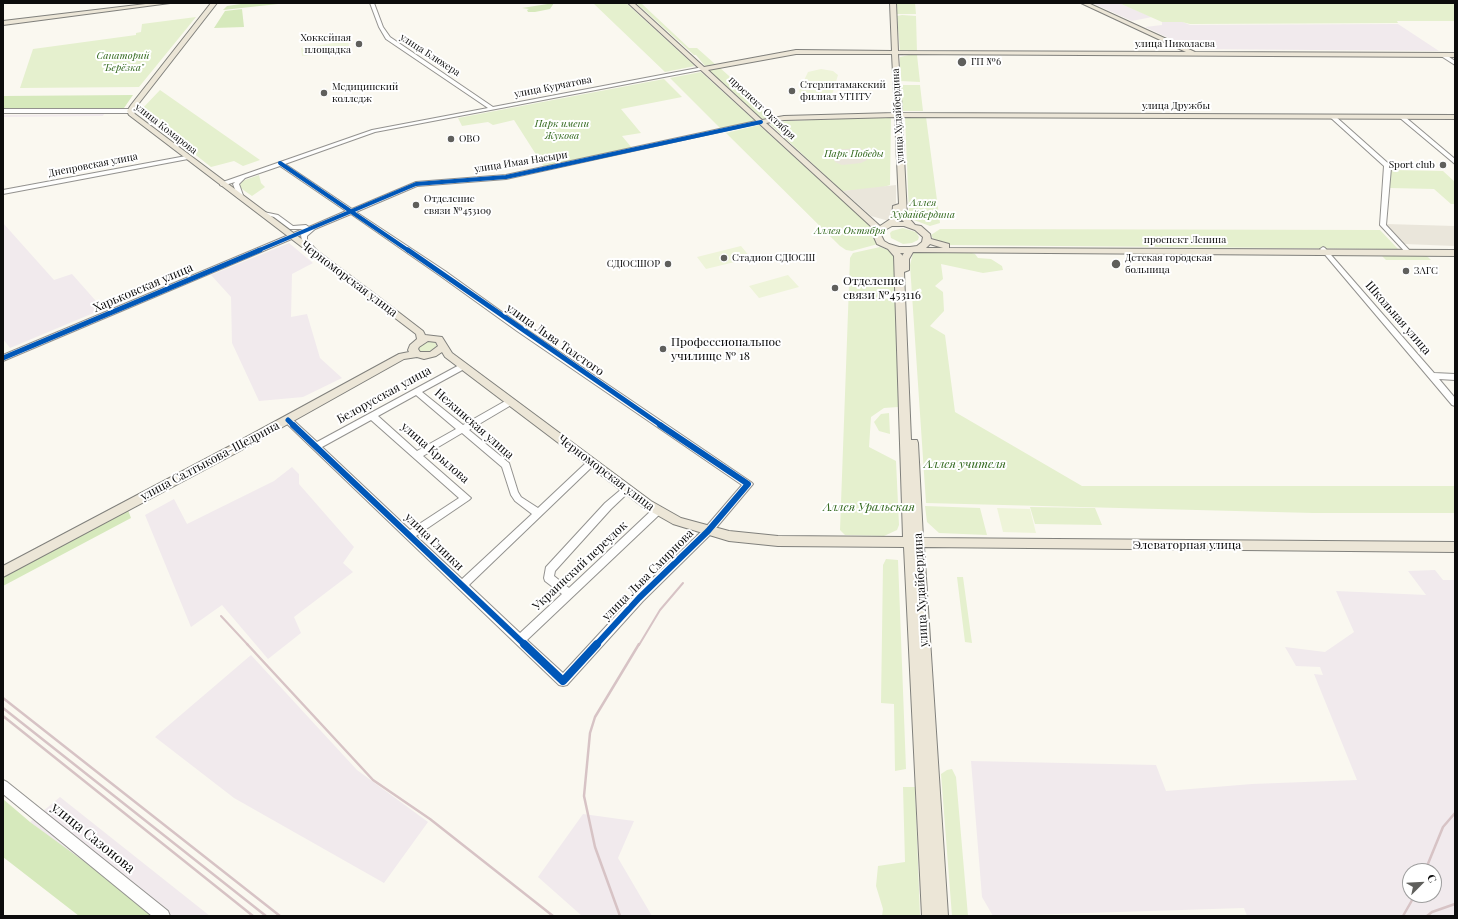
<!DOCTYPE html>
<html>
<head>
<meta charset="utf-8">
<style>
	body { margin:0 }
	#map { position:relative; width:1458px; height:919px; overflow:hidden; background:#faf8f0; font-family:"Playfair Display",serif }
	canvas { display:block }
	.frame { position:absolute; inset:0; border:4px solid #0c0c0c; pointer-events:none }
	.north { position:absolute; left:1402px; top:863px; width:40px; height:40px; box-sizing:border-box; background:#fff; border:1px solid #9e9e9e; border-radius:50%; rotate:66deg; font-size:11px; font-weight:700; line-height:16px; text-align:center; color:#0c0c0c }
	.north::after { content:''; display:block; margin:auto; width:14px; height:18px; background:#5f5f5c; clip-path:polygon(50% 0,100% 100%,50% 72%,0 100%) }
</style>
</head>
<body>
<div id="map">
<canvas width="1458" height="919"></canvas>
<div class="frame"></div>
<div class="north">С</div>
</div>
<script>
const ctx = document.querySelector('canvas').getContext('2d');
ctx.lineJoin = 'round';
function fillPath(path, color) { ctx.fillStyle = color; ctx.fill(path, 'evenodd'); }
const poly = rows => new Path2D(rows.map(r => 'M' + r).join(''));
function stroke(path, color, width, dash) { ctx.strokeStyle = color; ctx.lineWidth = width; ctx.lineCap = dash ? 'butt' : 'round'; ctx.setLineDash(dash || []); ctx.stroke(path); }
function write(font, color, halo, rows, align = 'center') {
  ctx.font = font + ' "Playfair Display",serif'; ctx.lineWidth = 4; ctx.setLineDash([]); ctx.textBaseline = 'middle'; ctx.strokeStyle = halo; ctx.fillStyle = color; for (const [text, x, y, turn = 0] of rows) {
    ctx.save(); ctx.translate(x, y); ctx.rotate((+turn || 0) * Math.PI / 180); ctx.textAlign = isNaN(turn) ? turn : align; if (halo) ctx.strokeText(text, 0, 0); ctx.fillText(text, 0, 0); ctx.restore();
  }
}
fillPath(poly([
	[1092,3,1120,3,1152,17,1132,21],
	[1162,22,1183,22,1190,25,1398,24,1439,51,1192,49,1145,27,1162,25],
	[104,114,103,116,3,117,3,115],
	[3,223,54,280,72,274,103,309,10,348,3,339],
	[289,243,313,263,292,274,291,317,307,314,320,358,342,378,303,397,259,401,232,343,231,297,211,275],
	[292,467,299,474,299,484,354,547,343,563,353,572,294,617,301,633,268,659,222,605,191,627,145,515,174,499,187,524,274,481],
	[1435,570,1443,580,1455,580,1455,916,1247,916,1244,908,993,916,982,897,971,761,1156,765,1166,791,1252,784,1357,780,1314,674,1323,675,1320,667,1296,666,1285,647,1325,652,1354,632,1336,591,1426,595,1408,571],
	[1410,871,1434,871,1434,895,1410,895],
	[251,655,357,770,428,822,384,883,234,798,155,737],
	[60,797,210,916,152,916,30,822],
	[583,814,634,821,618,858,652,916,582,916,538,877]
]), '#f1eaed');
fillPath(poly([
	[593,3,626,3,695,66,665,72],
	[636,3,641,3,689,48,697,48,715,64,705,66,696,55,694,55],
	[897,3,915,3,916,14,897,14],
	[1119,3,1455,3,1455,21,1397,21,1398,23,1190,24,1182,22,1162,22],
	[902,15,916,16,917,52,900,51,897,16],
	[196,17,139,87,20,88,33,49,136,35,136,33,141,32,142,24],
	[909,55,917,55,920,82,900,81,900,57],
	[719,67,775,117,762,120,706,69],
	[701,72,756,122,721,129,670,78],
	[664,79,682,97,621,109,641,133,622,136,632,148,544,167,514,120,493,125,488,122,462,126,458,118],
	[901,85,920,85,923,111,902,111],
	[160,90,260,160,243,166,234,161,211,167,140,111],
	[905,116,926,117,940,223,930,226,911,219,909,213],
	[891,117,890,185,881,188,845,191,842,191,770,124,787,121],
	[759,125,874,229,874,238,878,244,852,251,846,250,840,246,726,133],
	[1390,170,1443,171,1455,182,1455,204,1451,204,1434,189,1390,188],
	[259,175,261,183,265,187,252,196,239,187,242,181],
	[903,228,916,232,919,237,918,240,912,243,903,244,891,238,890,233,892,231],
	[940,229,1380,230,1398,249,946,245,935,242,931,235],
	[880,247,888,250,897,261,898,407,884,408,871,417,869,447,896,461,899,525,897,530,884,536,845,535,840,530,850,258,853,253],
	[920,252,969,252,975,254,978,258,991,259,1002,266,1003,270,983,273,941,264,943,279,935,286,943,292,944,311,930,326,945,335,955,412,1082,486,1455,486,1455,513,1313,513,926,503,910,265,913,253],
	[1380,254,1425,254,1431,260,1386,260],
	[426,341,435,342,437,347,428,352,420,351,418,347],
	[889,413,890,434,879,431,874,422,881,414],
	[925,506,980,508,987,535,939,533,927,522],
	[1030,507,1095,508,1102,525,1035,524],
	[886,559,898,560,906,769,895,771,894,704,881,703,883,565],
	[957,577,963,577,972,643,965,642],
	[952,769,956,777,968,916,952,916,941,774,947,770],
	[903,787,915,787,920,916,882,916,883,909,876,886,878,866,905,862]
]), '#e5f0ce');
fillPath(poly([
	[248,3,278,3,278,4,223,10,227,6],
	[554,3,550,9,535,12,528,12,527,10,529,9,522,8],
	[242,9,244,27,214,28,225,11],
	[133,95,124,108,3,109,3,96],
	[128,510,131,518,3,586,3,576],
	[3,799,30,822,159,916,79,916,3,857]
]), '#d6e9bc');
fillPath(poly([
	[348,41,350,50,302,56,301,48],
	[821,69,833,71,838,75,832,95,830,98,818,101,801,96,799,91,808,72],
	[741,246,751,258,706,269,697,257],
	[788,275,799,287,759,298,749,286],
	[997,508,1030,509,1036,533,1003,532]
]), '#eef4d9');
fillPath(poly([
	[861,148,867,160,861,163,842,165,835,162,829,150],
	[896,185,896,216,889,221,871,216,843,191],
	[1386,224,1455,226,1455,246,1404,244]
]), '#eae6db');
const minor = poly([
	[370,3,374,3,383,27,390,37,493,107,703,67,706,69,375,132,285,164,352,209,416,182,506,175,761,120,764,122,506,179,417,186,356,212,445,271,523,327,751,482,753,484,711,534,643,601,567,685,563,686,559,685,285,422,284,420,285,418,291,418,317,442,463,363,466,364,467,366,466,368,422,392,463,425,507,400,513,400,514,402,513,404,469,430,509,463,518,492,521,497,538,508,589,460,595,460,597,462,595,464,469,585,520,633,562,594,545,581,544,578,546,567,605,503,624,487,630,487,632,489,630,491,611,509,555,571,554,576,569,588,654,508,660,508,662,511,660,514,527,640,563,673,635,595,705,528,742,485,517,331,439,275,351,214,315,229,307,236,307,240,321,255,321,257,317,257,302,241,301,235,3,361,3,355,303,229,290,229,274,217,259,213,259,211,278,215,293,226,306,225,309,227,346,211,280,166,245,178,239,184,244,198,243,199,238,198,233,184,235,182,222,186,220,185,220,183,372,130,488,108,386,39,379,27,370,3],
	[416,395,456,429,417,451,378,416,416,395],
	[371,420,459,498,410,530,322,447,371,420],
	[462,433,502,467,511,495,515,501,532,514,462,579,416,536,469,500,471,498,423,456,462,433],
	[1441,54,1445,54,1455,61,1455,65,1441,56,1441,54],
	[3,109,130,109,133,111,130,113,3,113,3,109],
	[1331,116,1335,116,1390,165,1391,168,1386,225,1411,252,1411,254,1407,254,1380,225,1384,166,1331,118,1331,116],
	[1400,116,1404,116,1455,159,1455,164,1400,118,1400,116],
	[186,156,188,157,188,159,3,194,3,190,186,156],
	[1323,247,1325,248,1434,373,1455,374,1455,380,1439,379,1455,398,1455,406,1452,405,1321,250,1320,249,1323,247],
	[3,780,7,782,168,911,170,916,152,916,3,794,3,780]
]);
const major = poly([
	[154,3,170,3,3,25,3,21,154,3],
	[211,3,217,3,136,107,133,111,135,114,384,301,423,331,425,335,442,337,452,353,651,501,681,518,729,531,778,536,903,537,894,256,888,249,877,244,873,235,875,230,628,3,634,3,704,67,796,50,892,51,890,3,896,3,898,51,1186,52,1081,3,1088,3,1195,52,1455,53,1455,57,898,54,902,113,1455,115,1455,119,902,117,907,216,915,225,921,226,930,234,931,239,949,244,949,248,1455,250,1455,256,913,252,909,259,909,270,904,272,911,440,917,440,918,443,923,538,1455,542,1455,552,924,547,948,916,922,916,904,547,778,546,729,541,673,524,643,507,445,357,442,352,436,356,424,359,417,357,404,359,238,452,3,577,3,566,230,446,399,354,409,352,408,350,410,345,417,339,416,334,129,115,127,111,131,105,211,3],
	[796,54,892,54,895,113,784,116,762,120,708,70,796,54],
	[895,117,899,204,893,206,892,218,880,226,766,123,784,120,895,117],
	[900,218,904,222,898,222,900,218],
	[892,226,904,226,915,230,923,237,922,242,917,246,910,247,899,247,889,244,884,241,881,235,883,231,892,226],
	[930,244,943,248,926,248,930,244],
	[900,253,904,253,902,256,902,255,900,253],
	[428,341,436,342,438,346,430,352,420,352,418,349,419,347,428,341]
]);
stroke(minor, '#93928f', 2);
stroke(major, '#80807c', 2);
fillPath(minor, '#fefefd');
fillPath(major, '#ece6d7');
stroke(poly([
	[221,616,248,645],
	[639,645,660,610,683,583]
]), '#d7c3c5', 2);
stroke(poly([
	[247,644,373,780,430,819,553,916],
	[3,698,280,916],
	[3,708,266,916],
	[3,716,253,916],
	[1425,871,1443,827,1455,813],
	[620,916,595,847,584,796,590,733,595,717,639,644],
	[1403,916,1415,895],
	[1427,916,1432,912,1455,904]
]), '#d7c3c5', 2.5);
stroke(poly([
	[280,163,409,251],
	[257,251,416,184,506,177,761,122]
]), '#0057b8', 4);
stroke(poly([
	[408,250,662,426],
	[3,358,260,250],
	[288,420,294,426]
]), '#0057b8', 5);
stroke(poly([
	[293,425,525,645],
	[596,645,639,598,708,531,748,484,660,425]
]), '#0057b8', 6);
stroke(poly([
	[524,644,563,681,597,644]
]), '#0057b8', 8);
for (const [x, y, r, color] of [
	[359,44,4,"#5f5f5c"],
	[962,62,5,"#5f5f5c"],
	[792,91,4,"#5f5f5c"],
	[324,93,4,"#5f5f5c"],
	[451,139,4,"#5f5f5c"],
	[1443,165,4,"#5f5f5c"],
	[416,205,4,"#5f5f5c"],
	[724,258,4,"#5f5f5c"],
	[668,264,4,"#5f5f5c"],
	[1116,264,5,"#5f5f5c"],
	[1406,271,4,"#5f5f5c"],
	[835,288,4,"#5f5f5c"],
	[663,349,4,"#5f5f5c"]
]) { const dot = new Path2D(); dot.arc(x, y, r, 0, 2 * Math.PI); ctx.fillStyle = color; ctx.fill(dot); stroke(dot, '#fff', 1.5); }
write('10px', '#0c0c0c', '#fff', [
	["Хоккейная",351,38,"right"],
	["площадка",351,50,"right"],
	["ГП №6",971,62],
	["Стерлитамакский",800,85],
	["филиал УГНТУ",800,97],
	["Медицинский",332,87],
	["колледж",332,99],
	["ОВО",459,139],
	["Sport club",1435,165,"right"],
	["Отделение",424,199],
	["связи №453109",424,211],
	["Стадион СДЮСШ",732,258],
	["Детская городская",1125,258],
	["больница",1125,270],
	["СДЮСШОР",660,264,"right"],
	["ЗАГС",1414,271]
], 'left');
write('10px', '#0c0c0c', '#fff', [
	["улица Николаева",1175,44],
	["улица Блюхера",430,55,33],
	["улица Курчатова",553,87,-11],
	["улица Дружбы",1176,106],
	["проспект Октября",762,108,43],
	["улица Худайбердина",898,116,-93],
	["улица Комарова",166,129,38],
	["улица Имая Насыри",521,162,-9],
	["Днепровская улица",93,165,-11],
	["проспект Ленина",1185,240]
]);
write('italic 10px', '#2f661a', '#fff', [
	["Санаторий",123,56],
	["\"Берёзка\"",123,68],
	["Парк имени",562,124],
	["Жукова",562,136],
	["Парк Победы",854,154],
	["Аллея",923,203],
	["Худайбердина",923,215],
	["Аллея Октября",850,231]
]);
write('12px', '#0c0c0c', '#fff', [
	["Черноморская улица",349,279,37],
	["Харьковская улица",143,288,-23],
	["Школьная улица",1398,318,49],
	["улица Льва Толстого",555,340,35],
	["Белорусская улица",384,395,-29],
	["Нежинская улица",474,424,41],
	["улица Крылова",435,453,41],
	["улица Салтыкова-Щедрина",210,461,-28],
	["Черноморская улица",606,473,37],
	["улица Глинки",434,542,44],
	["Элеваторная улица",1187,545],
	["Украинский переулок",580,566,-43],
	["улица Льва Смирнова",648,575,-45],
	["улица Худайбердина",921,590,-93]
]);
write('12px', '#0c0c0c', '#fff', [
	["Отделение",843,281],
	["связи №453116",843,295],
	["Профессиональное",671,342],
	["училище № 18",671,356]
], 'left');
write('italic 12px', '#2f661a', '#fff', [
	["Аллея учителя",965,464],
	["Аллея Уральская",869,507]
]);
write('14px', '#0c0c0c', '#fff', [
	["улица Сазонова",93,838,39]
]);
</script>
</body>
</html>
